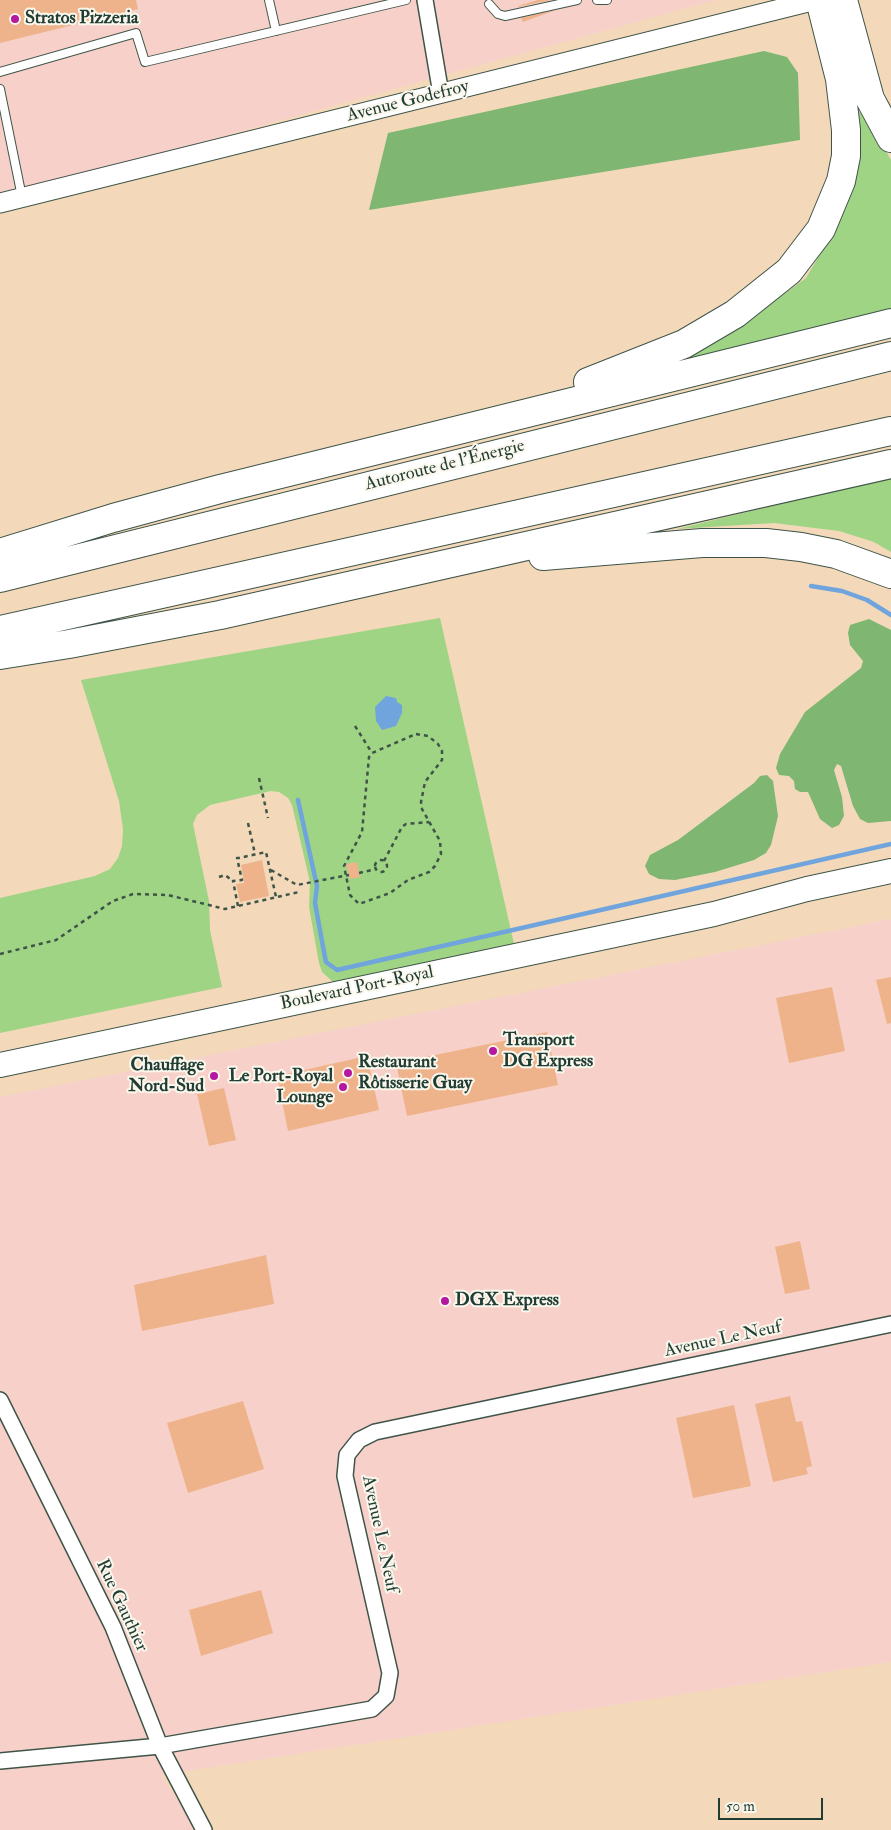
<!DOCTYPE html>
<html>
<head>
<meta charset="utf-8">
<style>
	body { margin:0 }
	#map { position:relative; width:891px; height:1830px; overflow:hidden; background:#f3d9ba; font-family:"IM FELL Double Pica",serif }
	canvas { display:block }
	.scale { position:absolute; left:718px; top:1798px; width:105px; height:22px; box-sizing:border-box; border:2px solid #1f3d34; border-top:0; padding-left:6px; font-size:15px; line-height:18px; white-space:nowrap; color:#1f3d34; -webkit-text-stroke:4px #fbf7ec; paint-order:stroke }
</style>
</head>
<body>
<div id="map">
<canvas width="891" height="1830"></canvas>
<div class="scale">50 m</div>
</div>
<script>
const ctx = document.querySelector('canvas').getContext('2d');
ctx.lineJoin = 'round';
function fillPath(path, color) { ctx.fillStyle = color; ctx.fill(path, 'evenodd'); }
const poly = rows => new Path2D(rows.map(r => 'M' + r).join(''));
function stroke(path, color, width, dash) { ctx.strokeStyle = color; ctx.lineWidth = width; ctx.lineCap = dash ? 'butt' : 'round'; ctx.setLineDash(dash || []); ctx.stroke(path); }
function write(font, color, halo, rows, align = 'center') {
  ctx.font = font + ' "IM FELL Double Pica",serif'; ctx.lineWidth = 4; ctx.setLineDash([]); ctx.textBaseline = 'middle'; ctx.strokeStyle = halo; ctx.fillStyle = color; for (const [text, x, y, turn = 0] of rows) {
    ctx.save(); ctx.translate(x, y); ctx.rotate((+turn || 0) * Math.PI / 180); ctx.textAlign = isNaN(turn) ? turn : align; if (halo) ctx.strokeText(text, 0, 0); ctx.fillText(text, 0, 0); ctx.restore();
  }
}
fillPath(poly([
	[0,0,716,0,0,198],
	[891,919,891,1662,161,1775,197,1830,0,1830,0,1097]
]), '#f7d1c9');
fillPath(poly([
	[860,112,866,115,891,160,891,312,685,362,682,360,734,331,806,278,833,232,857,115],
	[891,477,891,552,874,542,839,531,774,523,677,529],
	[440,618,514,944,333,982,322,972,319,963,309,907,310,882,292,805,288,798,279,792,271,791,210,805,197,815,193,824,209,901,210,930,222,987,0,1033,0,898,95,876,110,869,118,858,122,846,123,829,119,801,81,680]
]), '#9fd485');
fillPath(poly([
	[764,51,787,57,798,73,800,140,369,210,388,133],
	[869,619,891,630,891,821,868,823,860,819,853,806,841,766,837,764,834,770,842,797,844,816,839,825,832,828,820,819,808,792,800,792,795,789,794,781,789,776,779,775,776,768,780,754,805,712,861,668,863,661,850,645,848,633,850,625],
	[767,775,773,781,778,816,771,845,766,853,754,860,715,872,675,880,659,879,649,874,645,866,650,855,678,840,754,783,760,776]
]), '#7fb672');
fillPath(poly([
	[386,696,396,698,397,702,402,705,402,713,396,726,382,730,376,721,375,707]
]), '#70a4dc');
stroke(poly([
	[811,586,842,591,867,600,891,615],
	[298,800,317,886,315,903,324,952,326,962,337,970,891,844]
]), '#70a4dc', 4.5);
fillPath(poly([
	[0,0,136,0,138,9,0,43],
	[538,0,551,0,518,7,518,6],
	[556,10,523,22,521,18],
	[262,860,269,896,240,902,236,884,244,883,241,865],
	[357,862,360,877,350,879,346,864],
	[891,977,891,1023,887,1024,876,980],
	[832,987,845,1051,789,1063,776,998],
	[547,1032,558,1085,407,1116,396,1063],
	[367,1056,379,1110,288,1131,277,1076],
	[224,1088,236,1140,209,1146,197,1094],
	[800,1241,810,1289,785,1294,775,1247],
	[266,1255,274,1304,142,1331,134,1285],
	[790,1396,796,1422,802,1421,812,1466,806,1468,808,1474,773,1482,755,1404],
	[243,1401,264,1469,188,1493,167,1423],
	[734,1405,751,1486,693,1498,676,1418],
	[261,1590,273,1633,201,1656,189,1610]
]), '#efb38b');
const service = poly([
	[269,0,276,31],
	[597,0,607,0],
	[489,4,498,14,505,16,577,0],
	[0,72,136,33,145,62,406,0],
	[0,89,22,197]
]);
const minor = poly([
	[425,0,441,94],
	[0,1400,113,1627,160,1746,204,1830],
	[0,1761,160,1746,372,1709,386,1696,390,1673,345,1476,347,1455,359,1440,375,1432,891,1324]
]);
const tertiary = poly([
	[0,203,816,0]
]);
const primary = poly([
	[0,1065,714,914,807,889,891,871]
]);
const motorway = poly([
	[843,0,870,99,891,138],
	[588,382,684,344,735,314,789,271,821,229,841,181,846,156,846,130,840,79,820,0],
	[0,553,113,518,220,489,891,323],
	[543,556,702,543,766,543,801,547,836,554,891,574],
	[0,578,891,356],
	[0,630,891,431],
	[0,655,69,644,220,615,891,464]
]);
stroke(service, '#3f5448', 10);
stroke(minor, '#3f5448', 18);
stroke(tertiary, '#3f5448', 21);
stroke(primary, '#3f5448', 26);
stroke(motorway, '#3f5448', 30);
stroke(poly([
	[355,726,372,753],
	[416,734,428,736,438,744,442,751,442,760,425,782,421,802,422,809,440,841,441,854,435,866,429,872,408,880,390,893,359,904,350,895,344,866,362,832,369,757,372,753,416,734],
	[259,778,268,818],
	[248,823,255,854],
	'375 866a6 6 0 1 1 12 0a6 6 0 1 1-12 0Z',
	[384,861,402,827,406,824,429,822],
	[271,870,297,885,349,875],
	[359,873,376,869],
	[219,877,225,875,233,881],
	[238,906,233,881,242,880,237,858,239,858,266,852,276,897],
	[0,954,56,940,113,901,133,894,168,895,225,909,299,892]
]), '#3f5448', 2.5, [4, 4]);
stroke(service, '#fff', 8);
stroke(minor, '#fff', 15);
stroke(tertiary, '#fff', 19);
stroke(primary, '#fff', 24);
stroke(motorway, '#fff', 28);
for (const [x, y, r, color] of [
	[15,19,5,"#b5179e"],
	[493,1051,5,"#b5179e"],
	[348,1073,5,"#b5179e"],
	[214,1076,5,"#b5179e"],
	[343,1087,5,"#b5179e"],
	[445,1301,5,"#b5179e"]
]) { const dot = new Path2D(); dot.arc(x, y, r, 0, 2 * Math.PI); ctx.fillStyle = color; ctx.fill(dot); stroke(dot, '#fbf7ec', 2); }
write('bold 18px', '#1f3d34', '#fbf7ec', [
	["Stratos Pizzeria",25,19],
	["Transport",503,1041],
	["DG Express",503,1062],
	["Restaurant",358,1063],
	["Rôtisserie Guay",358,1084],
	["Chauffage",204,1066,"right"],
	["Nord-Sud",204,1087,"right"],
	["Le Port-Royal",333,1077,"right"],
	["Lounge",333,1098,"right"],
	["DGX Express",455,1301]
], 'left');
write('18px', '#1f3d34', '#fbf7ec', [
	["Avenue Godefroy",408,102,-14],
	["Autoroute de l'Énergie",445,466,-14],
	["Boulevard Port-Royal",357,989,-12],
	["Avenue Le Neuf",723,1340,-12],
	["Avenue Le Neuf",379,1534,78],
	["Rue Gauthier",121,1606,65]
]);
</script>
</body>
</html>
